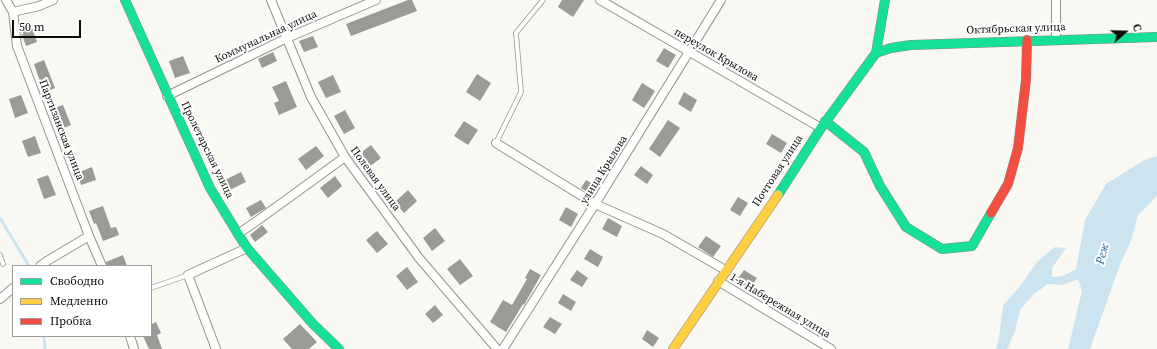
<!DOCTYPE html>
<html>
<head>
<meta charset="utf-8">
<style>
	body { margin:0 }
	#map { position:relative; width:1157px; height:349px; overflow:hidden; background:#faf8f2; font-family:"Source Serif 4",serif }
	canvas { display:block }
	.legend { position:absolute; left:12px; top:265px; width:140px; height:72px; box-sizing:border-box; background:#fff; border:1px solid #9e9e9e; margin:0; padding:5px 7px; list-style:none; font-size:12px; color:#0c0c0c }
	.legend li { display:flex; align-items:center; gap:8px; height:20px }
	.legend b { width:20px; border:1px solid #9e9e9e }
	.north { position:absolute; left:1105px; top:12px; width:40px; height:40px; -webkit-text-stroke:3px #fff; paint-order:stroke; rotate:70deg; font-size:11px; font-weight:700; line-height:16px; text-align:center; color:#0c0c0c }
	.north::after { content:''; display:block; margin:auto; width:14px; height:18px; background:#0c0c0c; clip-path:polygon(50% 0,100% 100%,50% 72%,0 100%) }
	.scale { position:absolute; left:12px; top:20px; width:69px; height:18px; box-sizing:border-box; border:2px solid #0c0c0c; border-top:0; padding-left:5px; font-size:12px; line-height:14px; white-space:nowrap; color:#0c0c0c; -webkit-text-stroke:3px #fff; paint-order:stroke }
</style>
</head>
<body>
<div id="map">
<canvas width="1157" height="349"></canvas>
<ul class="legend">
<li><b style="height:5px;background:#16e098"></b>Свободно</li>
<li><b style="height:5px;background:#ffcf43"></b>Медленно</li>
<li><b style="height:5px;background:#f24e42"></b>Пробка</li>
</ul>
<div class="north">С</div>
<div class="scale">50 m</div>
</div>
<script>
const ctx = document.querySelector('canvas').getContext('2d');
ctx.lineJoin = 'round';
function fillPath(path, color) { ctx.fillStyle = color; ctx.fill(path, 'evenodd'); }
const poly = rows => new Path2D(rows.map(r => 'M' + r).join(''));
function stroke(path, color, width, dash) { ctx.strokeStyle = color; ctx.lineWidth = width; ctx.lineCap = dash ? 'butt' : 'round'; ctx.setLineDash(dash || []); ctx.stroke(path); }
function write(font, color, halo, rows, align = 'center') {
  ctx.font = font + ' "Source Serif 4",serif'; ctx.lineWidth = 4; ctx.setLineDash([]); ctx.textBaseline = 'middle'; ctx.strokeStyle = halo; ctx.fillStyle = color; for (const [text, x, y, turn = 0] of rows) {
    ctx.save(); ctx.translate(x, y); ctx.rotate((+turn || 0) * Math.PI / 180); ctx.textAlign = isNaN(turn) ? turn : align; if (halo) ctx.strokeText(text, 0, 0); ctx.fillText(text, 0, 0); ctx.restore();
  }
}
fillPath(poly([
	[1157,156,1157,196,1138,215,1131,241,1121,262,1090,349,1068,349,1082,291,1078,279,1063,285,1048,284,1034,294,1020,310,1015,331,1007,349,996,349,999,338,1003,305,1017,290,1038,261,1055,247,1066,248,1052,268,1052,277,1063,276,1076,269,1085,220,1106,184,1144,160]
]), '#cce4ef');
stroke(poly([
	[0,218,29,266],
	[44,336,45,349]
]), '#cce4ef', 3);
fillPath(poly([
	[408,0,412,0,417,11,351,36,346,24],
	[562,0,584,0,573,17,558,7],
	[32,28,37,42,26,46,21,32],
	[313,36,318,47,304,52,299,41],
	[664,48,676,55,668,68,656,61],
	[273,52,277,61,262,68,258,59],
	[183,56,190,73,175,78,169,61],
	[44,60,55,88,44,93,34,64],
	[477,74,491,83,480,101,466,92],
	[333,75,341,92,326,98,318,82],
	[286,81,297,107,279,115,274,103,279,101,272,87],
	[642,83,655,91,644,108,632,100],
	[684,92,697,100,691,112,678,104],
	[21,95,28,113,15,118,9,99],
	[63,105,71,125,59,130,51,109],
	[345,110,355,128,344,134,334,116],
	[668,120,680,128,660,157,649,149],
	[464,121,478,130,468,145,454,136],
	[772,134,787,143,781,153,766,144],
	[35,136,41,153,28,157,22,141],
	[371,145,381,158,369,167,359,154],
	[316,146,324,156,306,170,298,159],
	[641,166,653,175,647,184,634,175],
	[92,167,96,180,81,185,77,173],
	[241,172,246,182,226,192,221,182],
	[48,175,56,195,44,199,37,179],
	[335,176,342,186,328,198,320,188],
	[586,180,597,187,592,195,581,188],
	[408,190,417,201,404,213,395,202],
	[738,197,748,203,740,216,730,210],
	[261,200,266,208,251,217,246,208],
	[103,206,111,228,116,227,119,235,103,241,96,223,94,224,89,211],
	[566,207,578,214,571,227,559,220],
	[608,218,622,226,617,237,602,229],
	[262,225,268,232,255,242,250,235],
	[435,228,445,241,432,251,423,238],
	[377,231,388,244,377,253,366,240],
	[706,236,721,246,713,257,698,247],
	[590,249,603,257,598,267,584,259],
	[123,255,127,266,107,266,106,262],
	[460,259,473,276,460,285,447,269],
	[407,267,418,282,407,290,396,276],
	[530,269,541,275,524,305,523,304,506,332,490,322,503,300,512,305,527,279,525,278],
	[577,270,588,278,582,287,570,280],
	[744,270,757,278,749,290,736,281],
	[563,294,576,302,571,311,558,303],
	[435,305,443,315,433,323,425,314],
	[550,317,562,324,555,334,543,327],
	[151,321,152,324,156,322,161,333,157,335,162,349,149,349,143,336,151,336],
	[300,324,317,342,309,349,292,349,283,339],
	[647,330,659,338,653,347,642,339]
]), '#9c9a97');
const lane = poly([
	[496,143,521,92,516,33,543,0],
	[0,255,3,264],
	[151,288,188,275]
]);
const street = poly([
	[6,0,13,12,17,46,89,236,102,266],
	[271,0,311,97,345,157,419,258,497,349],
	[600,0,821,128],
	[13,12,39,6,53,0],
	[1056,40,1056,0],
	[167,96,287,38,376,0],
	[496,143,595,204,663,234,727,271],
	[238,234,261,218,345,157],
	[40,266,47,261,89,236],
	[718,281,831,349],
	[0,299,13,288],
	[130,336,134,349],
	[216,349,188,275,247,248],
	[503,349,595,204,721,0]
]);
const fast = poly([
	[125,0,210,188,238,234,247,248,313,324,339,349],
	[876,53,891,48,911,45,1157,37],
	[825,121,864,152,880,186,906,227,942,249,972,246,991,213],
	[778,195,821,128,876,53,885,0]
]);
const slow = poly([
	[673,349,778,195]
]);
const jam = poly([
	[991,213,1008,184,1018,148,1026,80,1027,40]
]);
stroke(lane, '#939290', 5.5);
stroke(street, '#939290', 10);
stroke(fast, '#8a8986', 10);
stroke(slow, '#8a8986', 10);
stroke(jam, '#8a8986', 10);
stroke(lane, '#fefefd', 4);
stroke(street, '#fefefd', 8);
stroke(fast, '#16e098', 9);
stroke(slow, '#ffcf43', 9);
stroke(jam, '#f24e42', 9);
write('11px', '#0c0c0c', '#fff', [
	["Октябрьская улица",1016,29,-2],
	["Коммунальная улица",266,37,-25],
	["переулок Крылова",716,55,30],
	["Партизанская улица",61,130,69],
	["Пролетарская улица",207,150,64],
	["улица Крылова",604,170,-58],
	["Почтовая улица",778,171,-57],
	["Полевая улица",375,179,54],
	["1-я Набережная улица",780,306,31]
]);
write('italic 12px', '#26628d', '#fff', [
	["Реж",1103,254,-75]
]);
</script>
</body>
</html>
